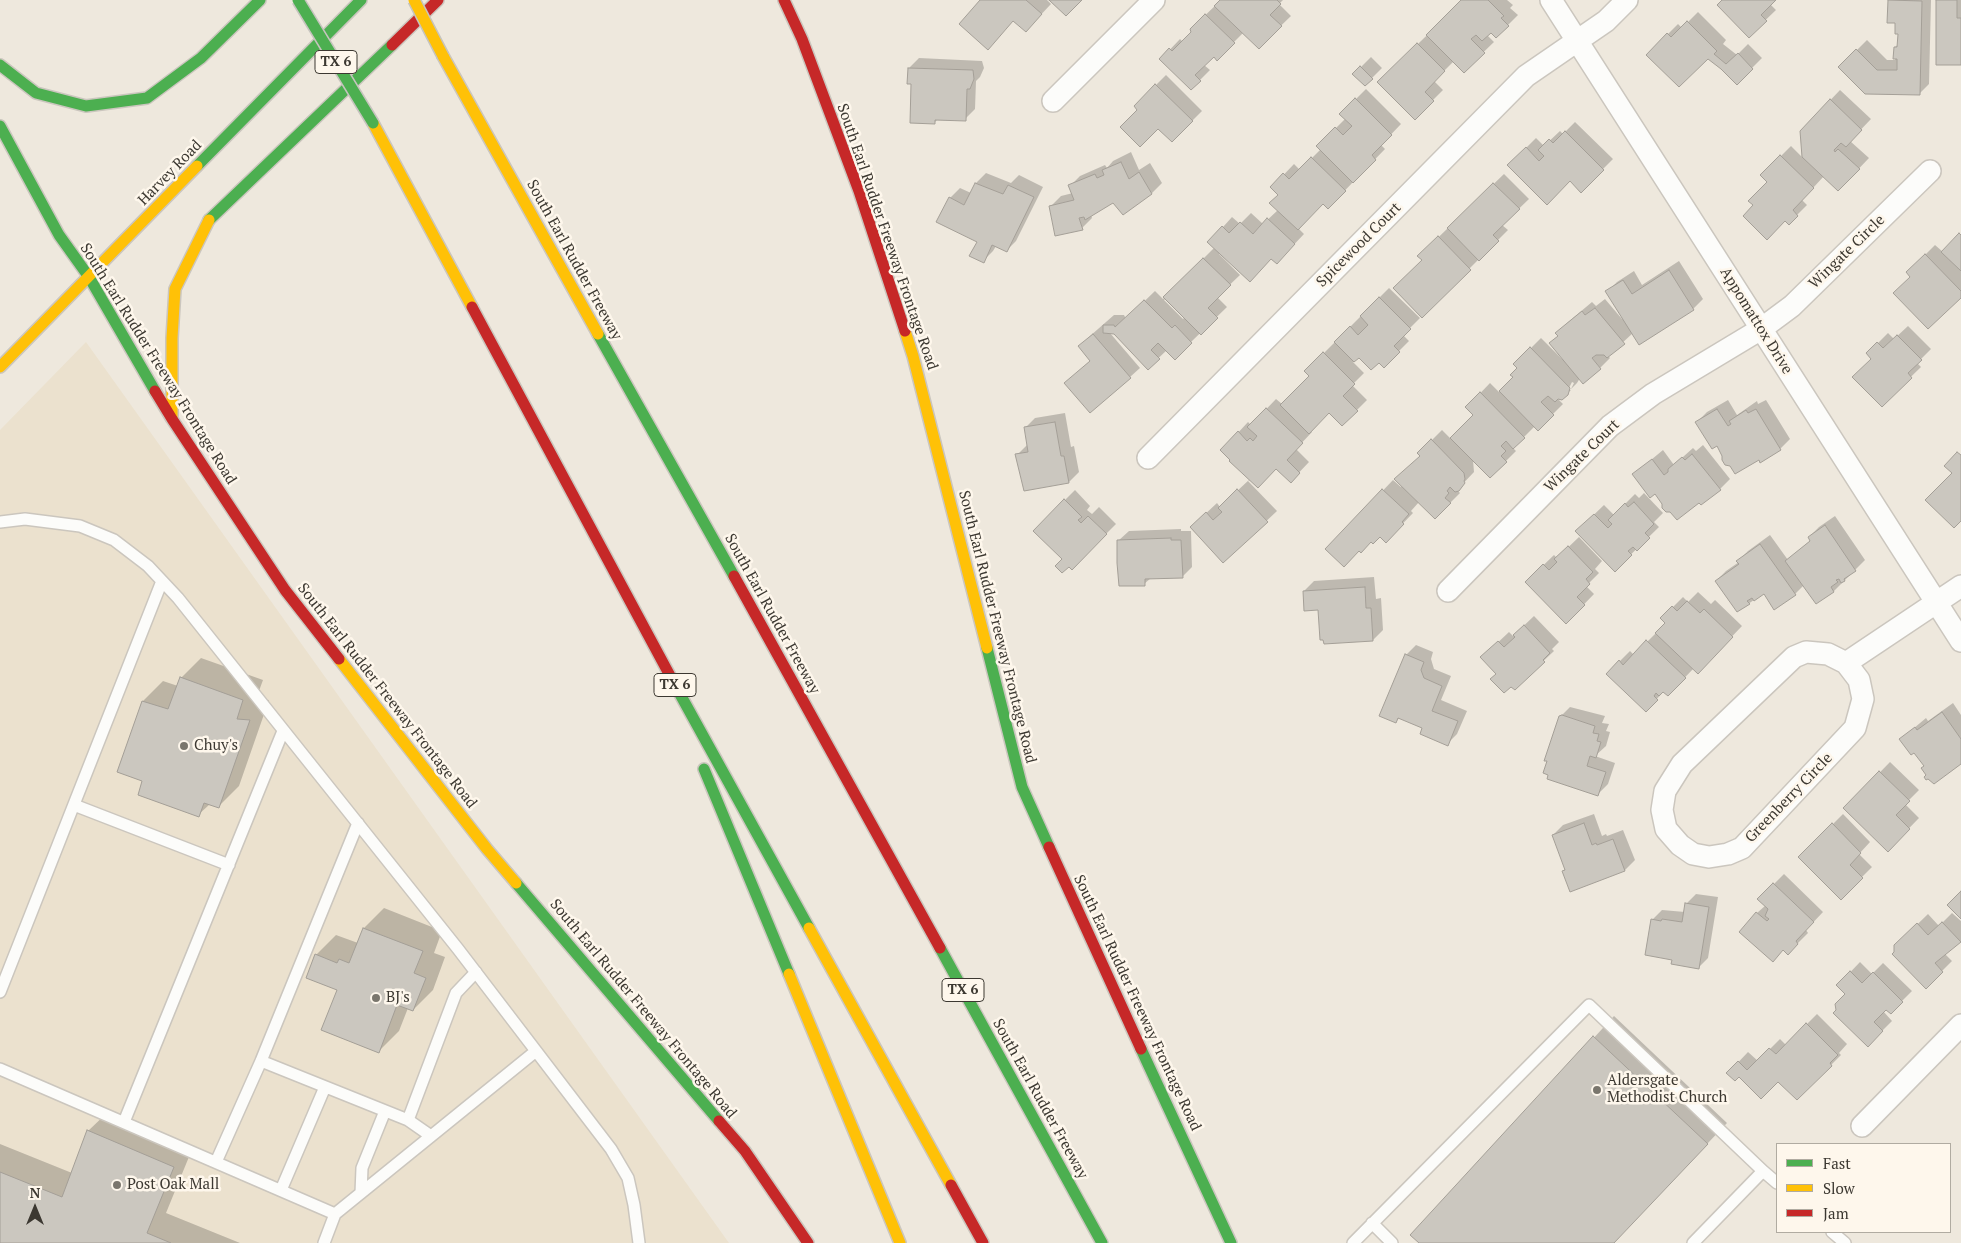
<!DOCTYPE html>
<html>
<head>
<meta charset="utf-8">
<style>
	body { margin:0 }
	#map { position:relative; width:1961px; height:1243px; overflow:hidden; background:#eee8dd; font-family:"PT Serif",serif }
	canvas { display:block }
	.legend { position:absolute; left:1776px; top:1143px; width:175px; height:90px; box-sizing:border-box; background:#fef7ec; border:1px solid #b0aba1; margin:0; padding:6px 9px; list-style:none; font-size:15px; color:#3c3831 }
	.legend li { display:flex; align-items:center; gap:10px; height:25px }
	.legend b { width:25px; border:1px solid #b0aba1 }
	.north { position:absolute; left:10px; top:1183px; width:50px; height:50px; -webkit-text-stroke:4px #fef7ec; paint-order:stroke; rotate:0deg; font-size:14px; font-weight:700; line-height:20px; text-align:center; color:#3c3831 }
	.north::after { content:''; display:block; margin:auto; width:18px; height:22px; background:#3c3831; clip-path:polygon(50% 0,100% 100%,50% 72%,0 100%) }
</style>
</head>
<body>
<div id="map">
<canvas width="1961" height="1243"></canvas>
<ul class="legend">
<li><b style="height:6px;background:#4caf50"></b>Fast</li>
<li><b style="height:6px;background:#ffc107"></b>Slow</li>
<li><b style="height:6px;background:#c62828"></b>Jam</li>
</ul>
<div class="north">N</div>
</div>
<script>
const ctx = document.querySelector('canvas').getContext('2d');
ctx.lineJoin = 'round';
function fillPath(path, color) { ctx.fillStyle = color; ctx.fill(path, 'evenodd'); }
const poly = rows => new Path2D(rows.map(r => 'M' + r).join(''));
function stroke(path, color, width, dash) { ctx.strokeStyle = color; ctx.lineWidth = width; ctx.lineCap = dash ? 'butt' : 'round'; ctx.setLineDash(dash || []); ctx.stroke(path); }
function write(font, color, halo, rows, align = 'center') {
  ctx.font = font + ' "PT Serif",serif'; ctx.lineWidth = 5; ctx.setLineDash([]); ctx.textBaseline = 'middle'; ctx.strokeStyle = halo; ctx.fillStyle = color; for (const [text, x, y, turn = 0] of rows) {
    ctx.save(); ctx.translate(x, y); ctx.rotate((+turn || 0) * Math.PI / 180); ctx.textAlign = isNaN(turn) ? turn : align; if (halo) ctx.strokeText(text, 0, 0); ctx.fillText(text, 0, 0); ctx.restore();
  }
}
fillPath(poly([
	[86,342,729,1243,0,1243,0,430]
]), '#ebe1ce');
fillPath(poly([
	[982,0,1047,0,1051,4,1036,20],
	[1221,0,1283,0,1279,4,1291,16,1259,47,1244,32,1217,59,1214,55,1204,65,1210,70,1191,89,1161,59,1180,39,1183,42,1192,32,1191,29],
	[1463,0,1507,0,1513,5,1510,8,1518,15,1496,37,1491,32,1487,35,1494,42,1464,71,1454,61,1434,81,1443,90,1415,118,1379,82],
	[1724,0,1774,0,1770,4,1776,10,1749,36],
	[1889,0,1931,0,1929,84,1919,94,1840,67,1867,40,1887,60,1895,60,1895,47,1899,44,1899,33],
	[1937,0,1961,0,1961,63],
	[1698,12,1726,40,1723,44,1737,55,1748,44,1762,58,1737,83,1722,68,1708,58,1647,55,1678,24,1682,28],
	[1371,57,1382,68,1365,85,1354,74],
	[919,58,982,61,984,68,980,77,976,81,975,109,965,119,939,118,934,123,912,83,909,68],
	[1166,75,1202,111,1172,141,1135,106],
	[1366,89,1401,124,1381,145,1385,149,1328,208,1323,203,1298,228,1304,234,1287,252,1272,257,1220,253,1219,254,1240,275,1217,297,1227,307,1191,342,1167,350,1148,368,1114,333,1110,333,1140,368,1130,377,1066,383,1091,360,1080,346,1090,336,1114,315,1124,315,1126,319,1155,291,1163,299,1215,247,1223,227,1232,217,1240,224,1251,213,1263,224,1278,210,1280,195,1272,187,1294,164,1300,170,1321,149,1318,146,1345,119,1341,114],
	[1166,298,1185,317,1183,319,1164,300],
	[1840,90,1871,119,1850,141,1869,158,1848,180,1824,176,1802,200,1807,205,1789,223,1785,220,1755,205,1768,182,1762,175,1791,146,1803,158,1801,131],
	[1575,122,1613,159,1581,191,1570,180,1509,165,1536,138,1544,146,1560,131,1563,134],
	[1131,152,1139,170,1150,163,1162,183,1152,193,1123,214,1114,202,1091,215,1092,218,1082,228,1051,206,1061,196,1073,193,1070,186,1080,176,1105,165,1107,168,1113,161],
	[986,173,1011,183,1019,175,1043,187,1016,241,1006,251,996,246,993,251,983,261,978,241,950,198,960,188,971,193,976,183],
	[1504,174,1529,199,1502,225,1508,230,1422,316,1423,260,1419,256],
	[1961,234,1961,296,1912,276,1908,272,1935,245,1943,252],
	[1679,261,1703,299,1693,309,1633,333,1608,356,1610,358,1600,368,1584,382,1580,378,1577,383,1571,389,1574,383,1572,382,1568,390,1571,390,1562,398,1557,398,1563,404,1538,429,1535,426,1513,448,1516,451,1490,477,1473,460,1474,472,1457,490,1460,493,1435,518,1419,502,1411,511,1413,513,1386,541,1380,535,1371,541,1327,549,1393,480,1401,487,1402,485,1421,456,1419,453,1442,430,1451,439,1475,415,1467,407,1490,383,1499,392,1515,377,1519,368,1515,364,1541,338,1562,359,1563,358,1551,343,1559,335,1557,333,1567,323,1592,302,1596,306,1605,299,1622,319,1624,318,1607,292,1617,282,1634,271,1642,285],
	[1389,288,1420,318,1403,335,1409,341,1384,366,1379,361,1359,356,1353,362,1364,373,1352,385,1367,400,1342,425,1329,411,1310,431,1312,432,1296,449,1309,462,1291,481,1276,468,1248,481,1277,511,1224,561,1202,517,1217,503,1220,507,1250,479,1222,450,1248,422,1251,425,1276,399,1282,404,1310,376,1306,371],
	[1908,326,1931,349,1917,363,1921,367,1882,405,1873,359,1868,353,1888,333,1894,339],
	[1728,400,1737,415,1757,401,1758,404,1766,400,1790,439,1780,449,1759,458,1724,455,1717,445,1697,422,1707,412],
	[1065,413,1071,447,1074,446,1079,472,1069,482,1017,455,1028,444,1025,428,1035,418],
	[1703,445,1730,479,1720,489,1699,501,1663,503,1655,493,1634,474,1663,450,1674,465,1693,448,1696,451],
	[1075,490,1090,506,1087,510,1092,514,1099,507,1116,524,1072,568,1034,531],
	[1644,493,1663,513,1654,522,1659,527,1615,570,1577,531,1604,505,1614,515,1635,494,1639,498],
	[1835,516,1865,560,1834,591,1816,603,1804,585,1795,594,1764,593,1738,611,1716,581,1726,571,1739,562,1738,561,1748,551,1770,535,1788,560,1811,540,1809,537,1819,527],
	[1181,529,1181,531,1191,531,1192,567,1182,577,1151,578,1144,584,1118,541,1129,531],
	[1579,537,1602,561,1595,569,1599,573,1586,586,1594,594,1566,623,1526,582,1554,555,1557,558],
	[1374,577,1376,599,1381,598,1383,630,1373,640,1319,609,1304,591,1314,581],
	[1698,592,1711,604,1715,600,1742,626,1698,672,1694,668,1668,695,1664,691,1646,711,1607,674,1630,651,1634,655,1666,623,1662,618,1683,597,1688,602],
	[1534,616,1559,642,1552,649,1554,651,1515,688,1497,674,1492,648,1509,632,1513,636],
	[1416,645,1433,652,1431,659,1434,669,1451,676,1441,700,1467,711,1457,734,1447,744,1424,727,1400,717,1396,722,1406,655],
	[201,658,263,680,256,699,269,700,239,786,218,807,210,804,198,815,144,780,118,771,143,701,163,681,178,686,181,678],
	[1953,703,1961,715,1961,763,1928,775,1925,766,1914,751,1901,739,1926,718,1928,721],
	[1570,707,1605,716,1602,723,1609,724,1606,731,1610,732,1606,746,1595,756,1615,763,1608,784,1598,794,1560,717],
	[1890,762,1919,790,1905,804,1919,818,1888,850,1845,808],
	[1594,814,1602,836,1606,834,1607,836,1623,830,1635,860,1625,870,1563,871,1566,868,1553,835,1563,825],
	[1843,814,1870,842,1859,854,1872,867,1841,898,1800,857],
	[1784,874,1823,912,1806,930,1808,933,1788,953,1757,913,1766,905,1759,899],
	[1696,894,1718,897,1708,958,1698,968,1673,959,1652,920,1662,910,1685,912,1686,904],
	[384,908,442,931,434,953,445,957,433,990,413,1010,408,1008,399,1031,379,1051,316,955,336,935,358,943,364,928],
	[1952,913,1961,921,1961,941,1945,954,1952,961,1926,987,1895,946,1928,914,1939,926],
	[1860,962,1872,974,1883,963,1912,991,1891,1012,1886,1008,1883,1011,1892,1021,1868,1045,1847,994,1838,985],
	[1817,1014,1847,1044,1839,1053,1841,1055,1797,1099,1778,1080,1728,1073,1748,1052,1758,1061,1780,1039,1786,1045],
	[1614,1016,1727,1123,1613,1243,1421,1243,1412,1235],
	[109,1111,193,1147,166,1213,240,1243,0,1243,0,1144,72,1173,88,1131]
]), '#0003');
const building = poly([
	[980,0,1026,0,1042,14,1026,32,1013,21,988,50,959,24,980,0],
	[1049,0,1082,0,1066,16,1049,0],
	[1220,0,1277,0,1281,4,1270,15,1282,26,1259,49,1214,6,1220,0],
	[1461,0,1488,0,1504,16,1501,18,1509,26,1496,38,1491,33,1482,41,1476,35,1471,39,1485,53,1464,73,1426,35,1461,0],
	[1722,0,1776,0,1761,15,1767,21,1749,38,1717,5,1722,0],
	[1888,0,1922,1,1920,95,1865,94,1838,67,1856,49,1877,70,1897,70,1897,59,1893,59,1894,47,1897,47,1898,34,1895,34,1895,23,1887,23,1888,0],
	[1936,0,1957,0,1957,18,1961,18,1961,65,1936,65,1936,0],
	[1205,14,1235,43,1217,61,1214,57,1195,75,1201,81,1191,90,1159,59,1169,48,1172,51,1191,32,1190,29,1205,14],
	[1687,21,1717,51,1714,54,1726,64,1738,53,1753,69,1737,85,1721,69,1708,59,1679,87,1646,55,1667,33,1671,37,1687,21],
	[1417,43,1445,71,1425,92,1434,101,1415,120,1377,82,1417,43],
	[1360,66,1373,79,1365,86,1352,74,1360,66],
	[908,68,973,70,974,79,970,89,967,89,966,121,935,120,935,124,910,123,911,84,907,84,908,68],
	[1155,84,1193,121,1172,142,1158,129,1140,147,1120,127,1137,110,1134,106,1155,84],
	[1355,98,1392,135,1372,155,1376,160,1353,183,1316,146,1335,127,1343,135,1352,126,1339,114,1355,98],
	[1830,99,1862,130,1846,147,1841,143,1834,150,1835,152,1838,149,1860,169,1838,191,1802,157,1800,131,1830,99],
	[1565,131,1604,170,1581,193,1570,181,1547,205,1507,165,1526,147,1539,161,1544,156,1538,150,1549,139,1553,143,1565,131],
	[1780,155,1814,188,1793,210,1798,216,1789,225,1785,221,1767,240,1743,216,1753,205,1748,201,1767,182,1760,175,1780,155],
	[1311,157,1346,191,1328,209,1323,204,1298,230,1269,203,1278,195,1270,187,1283,173,1289,179,1311,157],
	[1121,162,1129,179,1139,172,1152,194,1123,215,1113,203,1085,220,1084,217,1079,218,1083,230,1055,236,1049,206,1074,200,1068,185,1095,174,1097,178,1104,175,1102,170,1121,162],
	[975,183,1003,194,1008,185,1034,197,1007,252,992,245,984,263,969,256,977,242,936,222,949,197,964,205,975,183],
	[1493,183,1520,209,1493,235,1499,241,1479,261,1447,228,1493,183],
	[1267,218,1295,244,1277,264,1271,259,1250,282,1207,242,1222,226,1229,233,1240,222,1253,234,1267,218],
	[1959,233,1961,235,1961,271,1941,252,1959,233],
	[1438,236,1471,270,1422,318,1393,288,1422,260,1417,256,1438,236],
	[1925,254,1961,291,1961,298,1928,329,1893,293,1910,277,1906,272,1925,254],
	[1203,258,1231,285,1208,308,1218,318,1201,335,1163,297,1203,258],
	[1669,270,1694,310,1639,345,1605,291,1623,280,1632,294,1669,270],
	[1379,297,1411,329,1394,346,1400,352,1384,368,1379,363,1371,370,1359,358,1354,362,1334,342,1350,326,1358,335,1368,325,1360,316,1379,297],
	[1144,300,1172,328,1175,325,1192,343,1175,360,1158,343,1151,350,1160,359,1148,370,1114,334,1103,333,1103,325,1114,325,1115,327,1144,300],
	[1595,308,1625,344,1607,358,1604,355,1596,355,1592,358,1601,369,1583,384,1549,343,1558,336,1555,333,1582,311,1585,315,1595,308],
	[1093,334,1131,378,1090,413,1064,383,1090,361,1078,346,1093,334],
	[1897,335,1922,360,1908,373,1912,378,1882,407,1852,377,1871,359,1866,353,1877,342,1883,348,1897,335],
	[1530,347,1570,388,1568,395,1562,400,1558,399,1555,402,1548,396,1541,402,1554,415,1538,431,1499,391,1513,377,1510,375,1517,368,1513,364,1530,347],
	[1323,352,1355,384,1343,396,1358,411,1342,426,1329,413,1309,434,1280,405,1309,376,1304,371,1323,352],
	[1480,392,1525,438,1513,449,1506,441,1501,446,1506,451,1501,456,1507,462,1490,478,1450,438,1473,415,1465,407,1480,392],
	[1266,408,1303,443,1287,460,1300,473,1291,483,1276,469,1258,488,1229,461,1230,460,1220,450,1238,431,1247,441,1250,438,1253,441,1257,436,1247,427,1266,408],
	[1717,409,1728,426,1731,424,1729,421,1746,410,1748,413,1756,409,1781,450,1760,463,1759,460,1735,474,1730,466,1725,465,1722,460,1722,456,1717,446,1712,449,1695,422,1717,409],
	[1055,422,1061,456,1064,456,1069,483,1024,491,1015,454,1028,452,1024,427,1055,422],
	[1431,439,1464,473,1465,479,1464,481,1465,483,1459,491,1455,492,1450,487,1447,491,1449,493,1445,498,1451,503,1435,519,1394,479,1420,456,1417,453,1431,439],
	[1957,452,1961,455,1961,521,1954,528,1925,500,1952,473,1944,466,1957,452],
	[1692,454,1721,490,1701,505,1699,503,1677,520,1670,512,1666,512,1662,508,1662,504,1655,494,1650,498,1632,474,1652,459,1664,475,1668,472,1668,469,1682,457,1685,460,1692,454],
	[1237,489,1268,522,1223,563,1190,527,1206,512,1213,520,1222,512,1218,508,1237,489],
	[1382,489,1409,514,1402,522,1404,524,1386,543,1380,537,1373,544,1371,542,1361,553,1359,551,1344,567,1325,549,1382,489],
	[1064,499,1082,517,1078,520,1081,523,1088,516,1107,534,1072,570,1069,567,1062,573,1055,566,1062,559,1033,531,1064,499],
	[1634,502,1654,524,1645,533,1650,538,1637,551,1633,547,1628,551,1632,555,1615,572,1575,531,1594,514,1608,528,1612,524,1608,520,1625,503,1628,507,1634,502],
	[1825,525,1856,571,1844,579,1845,581,1841,583,1839,579,1836,580,1838,582,1831,587,1834,592,1816,604,1785,561,1810,541,1808,537,1825,525],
	[1171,538,1171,540,1181,540,1183,578,1145,579,1145,586,1119,586,1117,563,1117,540,1171,538],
	[1760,544,1796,595,1774,610,1764,594,1754,601,1752,598,1747,601,1750,604,1737,612,1715,581,1739,564,1736,561,1760,544],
	[1568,546,1593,572,1586,579,1590,584,1577,597,1585,605,1566,624,1525,582,1543,564,1549,570,1557,562,1554,559,1568,546],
	[1365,587,1366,608,1371,608,1373,641,1324,644,1323,640,1320,640,1318,610,1304,611,1303,591,1365,587],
	[1687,601,1700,613,1704,609,1733,637,1698,674,1655,633,1665,623,1660,618,1672,606,1677,611,1687,601],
	[1524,625,1550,653,1543,660,1545,662,1515,690,1511,687,1504,693,1490,679,1496,674,1480,657,1498,641,1504,647,1515,637,1513,635,1524,625],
	[1646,640,1686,678,1668,696,1663,692,1659,696,1656,693,1654,696,1658,700,1646,712,1606,674,1619,660,1623,665,1646,640],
	[1405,654,1424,662,1421,670,1424,678,1442,686,1432,711,1458,721,1448,746,1420,734,1422,728,1398,718,1396,723,1379,716,1405,654],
	[180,677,243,700,237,719,250,720,219,808,204,803,199,817,138,795,142,781,117,772,142,701,168,709,180,677],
	[1942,712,1961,739,1961,764,1934,784,1928,779,1926,780,1924,777,1926,775,1921,768,1924,766,1914,753,1911,755,1899,739,1915,727,1917,730,1942,712],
	[1562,715,1595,726,1593,733,1599,734,1597,741,1601,742,1596,758,1590,756,1587,766,1606,772,1598,796,1547,779,1548,775,1543,773,1547,761,1544,761,1559,716,1562,715],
	[1879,771,1910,801,1896,815,1910,829,1888,852,1843,808,1879,771],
	[1584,823,1592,845,1596,843,1597,845,1613,839,1625,871,1570,892,1562,871,1565,870,1552,835,1584,823],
	[1832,823,1861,853,1850,865,1863,878,1841,900,1798,857,1832,823],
	[1773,883,1814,922,1796,941,1798,944,1788,955,1783,950,1773,962,1739,932,1756,912,1767,921,1769,919,1765,916,1768,909,1757,899,1773,883],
	[1961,891,1961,919,1947,905,1961,891],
	[1685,903,1709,907,1699,969,1671,964,1672,960,1645,955,1651,919,1661,921,1662,919,1682,922,1685,903],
	[1942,922,1961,942,1935,963,1943,972,1926,989,1892,954,1894,952,1894,945,1917,923,1928,935,1942,922],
	[363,928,423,951,414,973,426,978,413,1011,397,1005,379,1053,321,1030,337,990,306,978,315,954,337,963,339,959,349,963,363,928],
	[1850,971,1862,983,1873,972,1903,1002,1891,1014,1886,1010,1874,1022,1883,1031,1868,1047,1833,1013,1836,1010,1835,1004,1845,994,1836,985,1850,971],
	[1806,1023,1838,1055,1830,1063,1832,1066,1797,1100,1778,1082,1761,1099,1739,1077,1735,1081,1726,1073,1738,1061,1747,1070,1769,1048,1776,1054,1806,1023],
	[1593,1036,1708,1144,1614,1243,1419,1243,1410,1235,1593,1036],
	[87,1130,174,1167,147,1233,171,1243,0,1243,0,1172,62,1197,87,1130]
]);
fillPath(building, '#cbc7bf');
stroke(building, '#a49f97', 1);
const lane = poly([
	[0,522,25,519,80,526,114,540,148,566,178,598,458,949,611,1149,628,1178,634,1205,639,1243],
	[74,805,229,865],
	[0,992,162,581],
	[261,1061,408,1120,456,993,476,972],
	[0,1069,335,1214,324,1243],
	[408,1120,431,1136],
	[124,1122,283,731],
	[216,1162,261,1061,358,823],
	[1763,1171,1777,1183],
	[281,1190,325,1087],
	[361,1193,362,1168,385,1111],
	[335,1214,536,1051],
	[1372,1223,1392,1243],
	[1832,1232,1845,1243],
	[1353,1243,1589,1005,1763,1171,1693,1243]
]);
const street = poly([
	[1551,0,1961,641],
	[1053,101,1154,0],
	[1148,458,1526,76,1606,21,1627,0],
	[1448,591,1610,426,1653,394,1761,329,1792,306,1930,171],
	[1846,663,1859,680,1863,699,1855,728,1742,848,1728,854,1709,857,1693,854,1680,845,1666,829,1662,810,1665,791,1682,764,1794,657,1806,652,1828,654,1846,663,1961,586],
	[1862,1126,1961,1025]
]);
const fast = poly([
	[0,65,36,93,86,106,147,98,201,58,260,0],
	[0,126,59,235,89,277,155,391],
	[197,166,361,0],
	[209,220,392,45],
	[598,334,734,576],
	[987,648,1022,787,1049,847],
	[675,685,809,928],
	[704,769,789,974],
	[516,883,719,1121],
	[940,948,1102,1243],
	[1141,1049,1231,1243]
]);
const slow = poly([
	[443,56,598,334],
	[373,123,472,307],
	[905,331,913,356,987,648],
	[0,367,197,166],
	[172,418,172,338,175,289,209,220],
	[339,659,487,849,516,883],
	[809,928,951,1185],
	[789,974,900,1243]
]);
const jam = poly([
	[784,0,802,39,859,191,905,331],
	[392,45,438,0],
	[472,307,675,685],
	[155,391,172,419,285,590,339,659],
	[734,576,940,948],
	[1049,847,1141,1049],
	[719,1121,745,1151,808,1243],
	[951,1185,983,1243]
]);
stroke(lane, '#cbc6be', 14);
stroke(street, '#cbc6be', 24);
stroke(fast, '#cbc6be', 14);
stroke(slow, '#cbc6be', 14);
stroke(jam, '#cbc6be', 14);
stroke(lane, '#fcfcfa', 11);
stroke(street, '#fcfcfa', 21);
stroke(fast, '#4caf50', 11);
stroke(slow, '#ffc107', 11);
stroke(jam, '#c62828', 11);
const fastBridge = poly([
	[298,0,373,123]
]);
const slowBridge = poly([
	[414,0,443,56]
]);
stroke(fastBridge, '#c6c4be', 14, []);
stroke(slowBridge, '#c6c4be', 14, []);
stroke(fastBridge, '#4caf50', 11);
stroke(slowBridge, '#ffc107', 11);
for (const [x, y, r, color] of [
	[184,746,5,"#7a766d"],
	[376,998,5,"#7a766d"],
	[1597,1090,5,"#7a766d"],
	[117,1185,5,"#7a766d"]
]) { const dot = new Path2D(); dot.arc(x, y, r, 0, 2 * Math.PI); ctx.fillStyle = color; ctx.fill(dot); stroke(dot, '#fef7ec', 2); }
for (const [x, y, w] of [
	[336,62,42],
	[675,685,42],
	[963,990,42]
]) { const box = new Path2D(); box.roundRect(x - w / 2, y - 11.5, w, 23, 4); ctx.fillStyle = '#fef7ec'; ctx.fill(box); stroke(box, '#3c3831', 1); }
write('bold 14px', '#3c3831', null, [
	["TX 6",336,62],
	["TX 6",675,685],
	["TX 6",963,990]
]);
write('15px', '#3c3831', '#fef7ec', [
	["Harvey Road",170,173,-46],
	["South Earl Rudder Freeway Frontage Road",887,237,71],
	["Spicewood Court",1359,245,-45],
	["Wingate Circle",1847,252,-44],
	["South Earl Rudder Freeway",574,260,61],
	["Appomattox Drive",1756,321,58],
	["South Earl Rudder Freeway Frontage Road",158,364,58],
	["Wingate Court",1582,456,-44],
	["South Earl Rudder Freeway",772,614,61],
	["South Earl Rudder Freeway Frontage Road",997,627,76],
	["South Earl Rudder Freeway Frontage Road",387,696,52],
	["Greenberry Circle",1789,798,-46],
	["South Earl Rudder Freeway Frontage Road",1137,1003,65],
	["South Earl Rudder Freeway Frontage Road",643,1009,50],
	["South Earl Rudder Freeway",1040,1099,61]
]);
write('15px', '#3c3831', '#fef7ec', [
	["Chuy's",194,746],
	["BJ's",386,998],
	["Aldersgate",1607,1081],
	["Methodist Church",1607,1098],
	["Post Oak Mall",127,1185]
], 'left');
</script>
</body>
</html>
